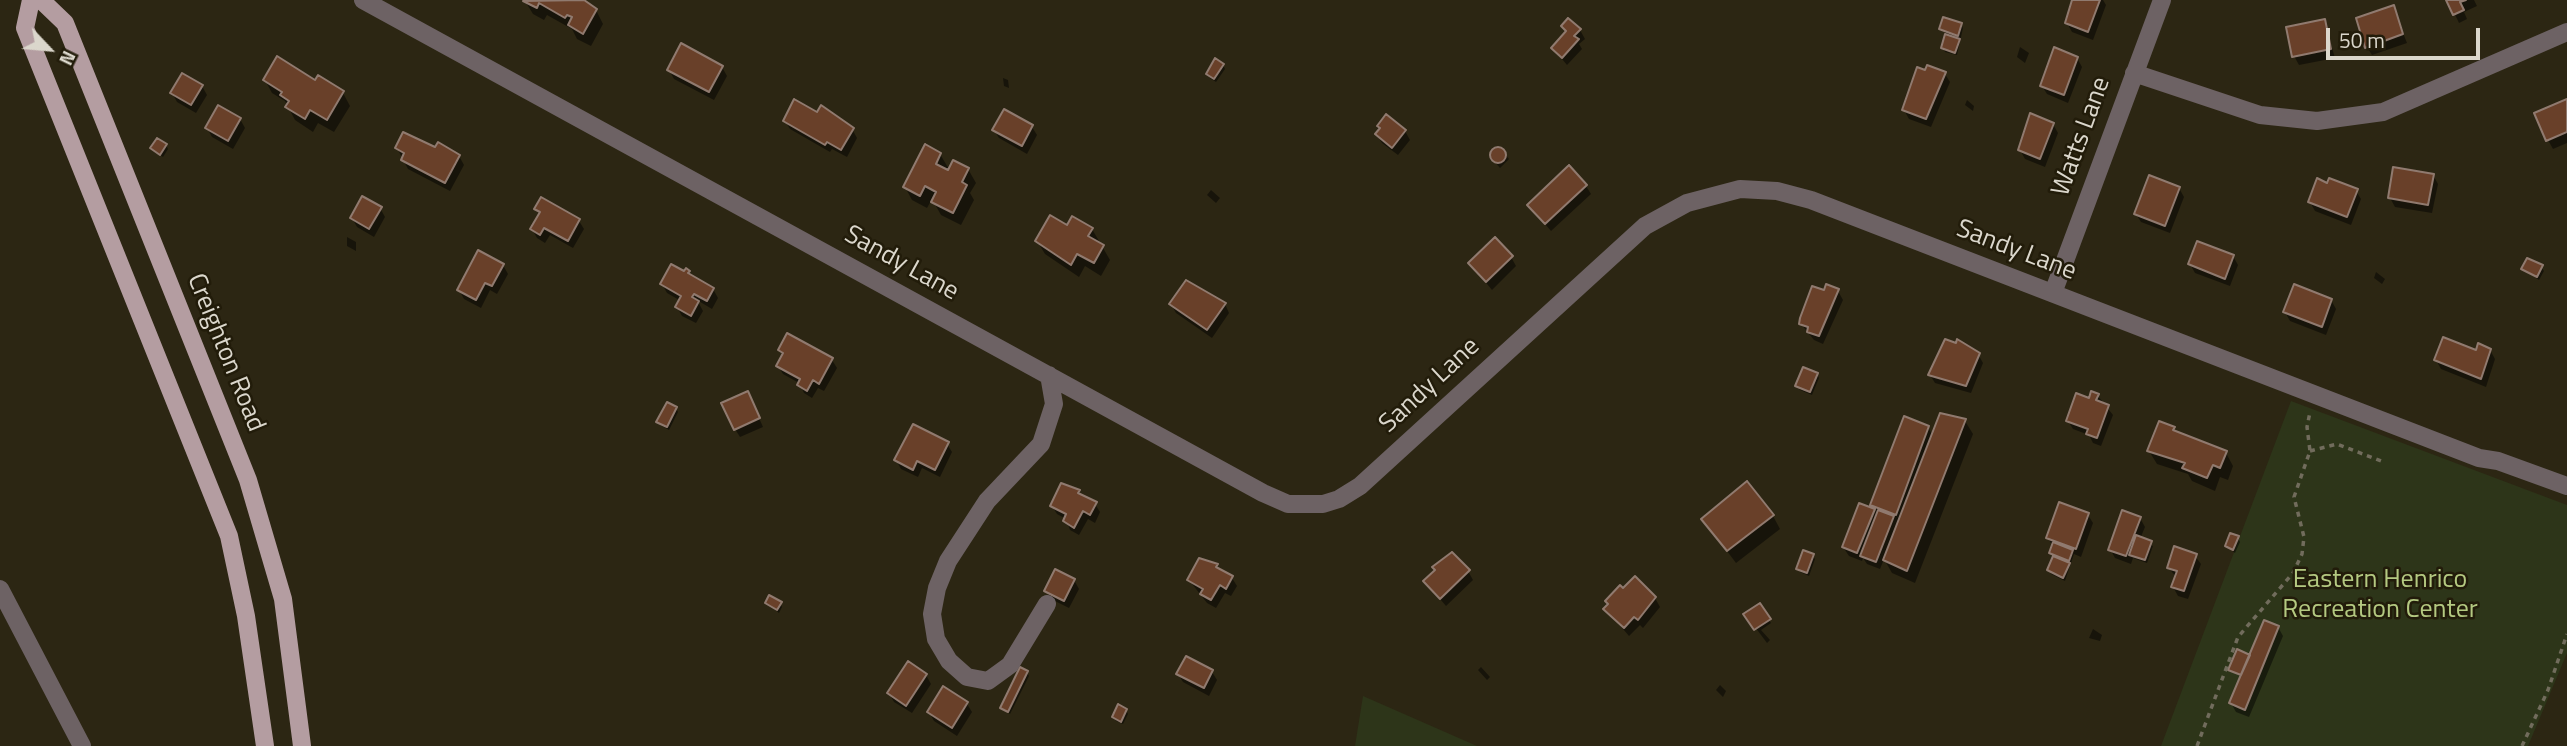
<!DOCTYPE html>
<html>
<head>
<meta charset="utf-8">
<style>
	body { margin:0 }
	#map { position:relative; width:2567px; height:746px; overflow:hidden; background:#2c2613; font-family:"Titillium Web",sans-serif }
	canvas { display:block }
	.north { position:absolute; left:14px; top:14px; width:70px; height:70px; -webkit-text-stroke:5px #221c0a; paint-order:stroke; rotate:116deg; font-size:19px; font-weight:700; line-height:28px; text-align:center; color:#dbd7cc }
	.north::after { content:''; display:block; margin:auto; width:24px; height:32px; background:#dbd7cc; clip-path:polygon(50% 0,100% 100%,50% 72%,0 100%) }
	.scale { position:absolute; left:2326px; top:28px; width:154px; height:32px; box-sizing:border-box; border:4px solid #dbd7cc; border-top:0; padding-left:9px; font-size:21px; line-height:24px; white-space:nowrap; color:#dbd7cc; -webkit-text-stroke:5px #221c0a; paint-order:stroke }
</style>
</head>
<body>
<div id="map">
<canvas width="2567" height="746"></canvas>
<div class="north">N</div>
<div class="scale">50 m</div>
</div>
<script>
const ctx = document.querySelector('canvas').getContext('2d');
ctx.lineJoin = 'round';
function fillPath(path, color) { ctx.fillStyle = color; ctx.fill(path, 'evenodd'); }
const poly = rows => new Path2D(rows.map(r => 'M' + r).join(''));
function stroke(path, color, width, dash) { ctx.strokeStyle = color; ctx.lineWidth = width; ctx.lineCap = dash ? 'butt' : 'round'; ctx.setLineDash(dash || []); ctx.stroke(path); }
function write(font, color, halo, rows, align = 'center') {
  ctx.font = font + ' "Titillium Web",sans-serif'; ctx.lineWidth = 5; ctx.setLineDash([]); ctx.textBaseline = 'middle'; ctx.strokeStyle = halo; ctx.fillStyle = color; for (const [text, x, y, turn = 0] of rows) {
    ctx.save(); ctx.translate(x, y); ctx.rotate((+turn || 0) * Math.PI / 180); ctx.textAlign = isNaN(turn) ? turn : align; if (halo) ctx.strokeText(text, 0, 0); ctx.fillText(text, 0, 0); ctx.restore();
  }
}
fillPath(poly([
	[2291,401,2567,505,2567,653,2528,746,2161,746],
	[1363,696,1477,746,1355,746]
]), '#2d3519');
fillPath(poly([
	[583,0,596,10,603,24,591,46,577,39,572,29,547,15,544,20,533,14,525,1],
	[2075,0,2103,0,2106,5,2093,40,2072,32,2067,23],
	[2448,0,2474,0,2477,6,2464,12,2467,19,2459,23],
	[2393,8,2407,43,2372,55,2367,47],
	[2324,21,2335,58,2299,65,2294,56],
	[1961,25,1963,28,1957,55,1945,52,1943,48,1947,34,1941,29],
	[1563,26,1580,30,1585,39,1579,44,1582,49,1567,65,1553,48,1567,33],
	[2020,47,2029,53,2025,63,2017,57],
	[2077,58,2082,67,2068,103,2047,94,2042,86],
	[1223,65,1225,69,1216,82,1210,78,1208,74],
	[722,67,727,76,714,100,674,79,669,70],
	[1945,74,1950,82,1931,127,1909,119,1904,110],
	[1003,78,1008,80,1009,88,1004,86],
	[265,80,316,82,343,93,350,106,334,132,318,123,313,132,295,120,285,101,272,93],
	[202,86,207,95,196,113,177,102,172,93],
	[1967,100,1974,106,1973,111,1965,105],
	[2567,100,2567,143,2553,149,2548,140],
	[1005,111,1032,127,1037,135,1027,154,999,138,994,130],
	[818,114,852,129,857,138,847,157,832,149,830,152,790,129,785,121],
	[1386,116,1405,131,1410,140,1398,155,1382,143,1377,135],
	[240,119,245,128,233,149,212,137,207,128],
	[2053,124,2058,133,2045,167,2025,159,2020,150],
	[166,145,168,149,163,157,152,148],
	[1499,147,1509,159,1500,168,1490,156],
	[397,148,436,149,459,156,464,165,450,191,408,169],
	[940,154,950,171,968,169,976,183,970,193,974,200,961,225,941,215,932,199,927,208,912,200,905,187],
	[2433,175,2438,184,2432,213,2395,207,2390,198],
	[2328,185,2356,191,2361,199,2351,225,2315,211,2310,202],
	[1586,186,1591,194,1551,231,1529,205],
	[2179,188,2184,197,2170,233,2141,222,2136,214],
	[1211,190,1220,198,1216,203,1207,195],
	[380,208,385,217,374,237,357,227,352,218],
	[536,209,579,221,584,229,573,248,550,235,545,243,537,238,532,229,540,215],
	[1092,229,1110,260,1101,276,1085,266,1079,277,1045,254,1037,241],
	[347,237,356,242,356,251,347,246],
	[2233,256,2238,265,2230,286,2195,273,2190,264],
	[1511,257,1516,266,1492,290,1470,263],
	[503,265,508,274,497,294,490,290,481,308,464,299,459,290],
	[2541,267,2544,271,2539,280,2523,269],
	[689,272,692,277,713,289,718,298,712,309,697,300,703,311,696,323,682,316,677,307,681,301,667,293,662,284],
	[2376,272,2385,279,2382,284,2374,278],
	[1838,291,1843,300,1823,344,1814,340,1801,324,1825,293],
	[2331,300,2336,309,2326,335,2290,321,2285,312],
	[1171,304,1225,304,1229,313,1212,338,1176,313],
	[780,350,832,360,837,368,824,391,818,388,812,398,804,393,799,383,783,374,778,366,783,356],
	[2490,350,2495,359,2486,387,2441,369,2436,360],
	[1978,354,1983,363,1971,393,1935,383,1930,375],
	[1817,374,1819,378,1812,395,1800,390,1797,386],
	[2098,396,2113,415,2101,446,2093,443,2089,435,2073,429,2068,421],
	[752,402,763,427,740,437,735,429],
	[676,408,678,412,669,430,660,425,658,422],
	[1965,421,1973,434,1915,583,1892,573,1884,559,1880,569,1867,564,1863,558,1862,561,1849,556,1843,547,1860,505,1876,511,1872,505,1928,427,1933,436],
	[2173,428,2176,433,2226,453,2233,466,2228,480,2220,477,2215,491,2192,481,2188,474,2157,464,2149,451],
	[947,444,952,452,940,477,922,468,918,477,901,469,896,460],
	[1079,491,1082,497,1095,504,1100,512,1095,523,1088,519,1079,535,1070,530,1066,519,1057,514,1052,506],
	[2088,515,2093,523,2081,557,2074,554,2065,581,2051,574,2049,570,2054,558,2051,553,2053,547,2048,538],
	[1773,516,1780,529,1736,563,1703,519],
	[2140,518,2145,527,2140,539,2153,546,2147,563,2133,558,2131,564,2115,558,2110,549],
	[2238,538,2240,542,2235,553,2226,546],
	[1813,556,1815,559,1809,576,1800,572,1798,568],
	[2195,556,2201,564,2188,599,2178,596,2173,587,2176,577,2168,567],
	[1443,559,1468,571,1473,580,1446,606,1425,581],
	[1216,566,1232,578,1237,586,1231,596,1225,593,1216,608,1207,603,1189,580],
	[1074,580,1079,589,1069,608,1051,599,1046,591],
	[1655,598,1660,607,1643,628,1640,625,1629,636,1606,609],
	[767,603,780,603,782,607,779,613],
	[1759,606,1771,623,1761,630,1770,640,1767,643,1746,615],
	[2278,627,2283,636,2249,717,2236,712,2231,703,2242,677,2230,670,2250,657],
	[2093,629,2102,635,2100,641,2089,638],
	[1481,667,1490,677,1487,680,1478,670],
	[1027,672,1029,676,1010,714,1002,708],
	[1212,672,1217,680,1209,696,1183,682,1178,674],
	[926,675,931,684,912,713,894,702,889,693],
	[1720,685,1726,691,1723,697,1716,690],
	[967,704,972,712,957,736,934,721,929,712],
	[1126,710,1128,714,1123,724,1116,721,1114,717]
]), '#0007');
const building = poly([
	[584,0,597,9,583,34,568,25,572,17,567,15,565,18,539,3,537,8,523,1,584,0],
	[2072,0,2100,0,2088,32,2065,23,2072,0],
	[2446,0,2466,0,2460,2,2464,10,2453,15,2446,0],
	[2394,5,2403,34,2365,48,2356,18,2394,5],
	[1943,17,1962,23,1958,36,1939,29,1943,17],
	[1568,18,1581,29,1574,36,1579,39,1562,58,1551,48,1566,31,1561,26,1568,18],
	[2325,19,2331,49,2292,57,2286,27,2325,19],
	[1945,34,1960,39,1955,53,1941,48,1945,34],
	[681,43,723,66,709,92,667,70,681,43],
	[2054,47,2078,57,2064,95,2040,86,2054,47],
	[277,56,315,80,318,75,344,91,327,120,310,110,305,119,285,107,289,101,280,95,282,92,263,80,277,56],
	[1215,58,1224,64,1214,79,1206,74,1215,58],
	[1927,65,1946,72,1926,119,1902,110,1917,67,1925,70,1927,65],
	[182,73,203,85,191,105,170,93,182,73],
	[794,99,817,112,821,105,854,128,841,150,827,142,825,145,783,121,794,99],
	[2567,99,2567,132,2546,141,2534,113,2567,99],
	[218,105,241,118,228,141,205,128,218,105],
	[1004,109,1033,125,1022,146,992,130,1004,109],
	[2030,113,2054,123,2040,159,2018,150,2030,113],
	[1386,114,1406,130,1392,148,1375,134,1380,128,1377,126,1386,114],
	[403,132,435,147,438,142,460,155,445,183,401,160,404,153,395,148,403,132],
	[157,138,167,144,160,155,150,148,157,138],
	[925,144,941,153,936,164,948,170,953,160,969,168,962,182,967,185,953,213,931,202,936,192,925,186,920,196,903,187,925,144],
	'1490 155a8 8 0 1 1 16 0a8 8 0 1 1-16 0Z',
	[1569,165,1587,185,1545,224,1527,205,1569,165],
	[2393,167,2434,174,2428,205,2388,198,2393,167],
	[2149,175,2180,187,2165,226,2134,214,2149,175],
	[2317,178,2327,183,2329,178,2358,189,2347,217,2308,202,2317,178],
	[362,196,382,207,369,229,350,218,362,196],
	[541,197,580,219,568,241,544,228,540,235,530,229,540,212,534,209,541,197],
	[1050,215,1067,225,1072,216,1093,228,1088,236,1104,245,1094,263,1077,254,1071,265,1035,241,1050,215],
	[1495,237,1513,256,1486,282,1468,263,1495,237],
	[2197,241,2234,255,2225,279,2188,264,2197,241],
	[478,250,504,264,492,286,485,283,476,300,457,290,478,250],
	[2527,258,2543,265,2537,277,2521,269,2527,258],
	[671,264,684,271,686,268,690,271,688,273,714,288,707,301,694,294,692,297,699,301,691,316,675,307,681,296,660,284,671,264],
	[1186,280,1226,303,1207,330,1169,304,1186,280],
	[1826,284,1839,289,1819,336,1807,332,1808,327,1799,324,1800,318,1812,286,1824,290,1826,284],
	[2294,284,2332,299,2322,327,2283,312,2294,284],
	[787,333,833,358,819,384,813,380,807,391,797,385,800,379,776,366,783,353,778,350,787,333],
	[2443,337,2476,350,2478,343,2491,349,2481,379,2434,360,2443,337],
	[1945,339,1956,343,1957,339,1980,353,1966,386,1928,375,1945,339],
	[1803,367,1818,373,1810,392,1795,386,1803,367],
	[748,391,760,418,734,430,721,403,748,391],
	[2091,391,2099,394,2096,400,2109,405,2097,438,2086,434,2088,429,2066,421,2076,393,2089,398,2091,391],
	[667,402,677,407,667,427,656,422,667,402],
	[1940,413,1966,419,1907,571,1883,560,1940,413],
	[1904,416,1929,426,1896,515,1870,505,1904,416],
	[2159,421,2175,427,2173,430,2227,451,2220,468,2213,465,2207,478,2182,468,2185,463,2147,451,2159,421],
	[913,424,949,442,935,470,917,461,913,470,894,460,913,424],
	[1747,481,1774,515,1727,551,1701,519,1747,481],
	[1061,483,1080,490,1078,493,1097,502,1090,515,1083,511,1074,528,1063,521,1066,514,1050,506,1061,483],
	[2059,502,2089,513,2076,549,2046,538,2059,502],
	[1859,503,1875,509,1857,553,1842,547,1859,503],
	[1878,510,1894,516,1876,562,1860,556,1878,510],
	[2122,510,2141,517,2126,556,2108,550,2122,510],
	[2230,533,2239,536,2233,550,2225,546,2230,533],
	[2136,535,2152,541,2145,560,2129,555,2136,535],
	[2053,542,2073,550,2069,561,2049,553,2053,542],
	[2174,546,2197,554,2184,591,2171,587,2177,571,2167,568,2174,546],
	[1803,550,1814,554,1807,573,1796,569,1803,550],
	[1452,552,1470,570,1440,599,1423,581,1435,570,1432,567,1452,552],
	[2053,556,2070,563,2063,578,2047,570,2053,556],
	[1199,558,1218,564,1216,567,1233,576,1226,589,1220,585,1211,600,1200,594,1203,589,1187,580,1199,558],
	[1055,569,1075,579,1064,601,1044,591,1055,569],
	[1635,576,1656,597,1638,620,1634,617,1624,628,1603,609,1608,604,1605,601,1620,585,1623,588,1635,576],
	[769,595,782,602,777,610,765,603,769,595],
	[1760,603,1771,619,1754,630,1743,614,1760,603],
	[2264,620,2279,626,2245,710,2229,703,2264,620],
	[2237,649,2250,655,2241,675,2228,670,2237,649],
	[1186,656,1213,670,1204,688,1176,674,1186,656],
	[908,661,927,674,906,706,887,693,908,661],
	[1020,667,1028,671,1008,712,1000,708,1020,667],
	[943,686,968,702,952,728,927,712,943,686],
	[1118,704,1127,709,1121,722,1112,717,1118,704]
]);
fillPath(building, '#694029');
stroke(building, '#907a6f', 2);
stroke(poly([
	[2310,451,2337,444,2381,461],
	[2197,746,2238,637,2293,573,2302,554,2304,537,2294,497,2310,451,2307,427,2310,412],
	[2522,746,2548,690,2567,634]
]), '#716c5c', 3.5, [5, 5]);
stroke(poly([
	[363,0,1263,493,1288,504,1323,504,1339,499,1360,486,1645,226,1687,203,1740,189,1777,191,1811,200,2479,458,2498,461,2567,486],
	[2134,73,2260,115,2317,121,2383,112,2567,32],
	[2053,293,2162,0],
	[0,589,82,746],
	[1047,604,1010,665,988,681,967,677,949,661,936,639,932,614,937,588,948,561,987,501,1041,444,1054,404,1049,375]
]), '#6d6264', 18);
stroke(poly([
	[31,0,25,28,229,536,246,616,265,746],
	[41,0,65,23,248,480,283,599,302,746]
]), '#b49da1', 18);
write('26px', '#dbd7cc', '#221c0a', [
	["Watts Lane",2082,137,-70],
	["Sandy Lane",2016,251,21],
	["Sandy Lane",901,264,29],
	["Creighton Road",225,353,68],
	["Sandy Lane",1430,386,-43]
]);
write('26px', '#b4c981', '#221c0a', [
	["Eastern Henrico",2380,581],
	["Recreation Center",2380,611]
]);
</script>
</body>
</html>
